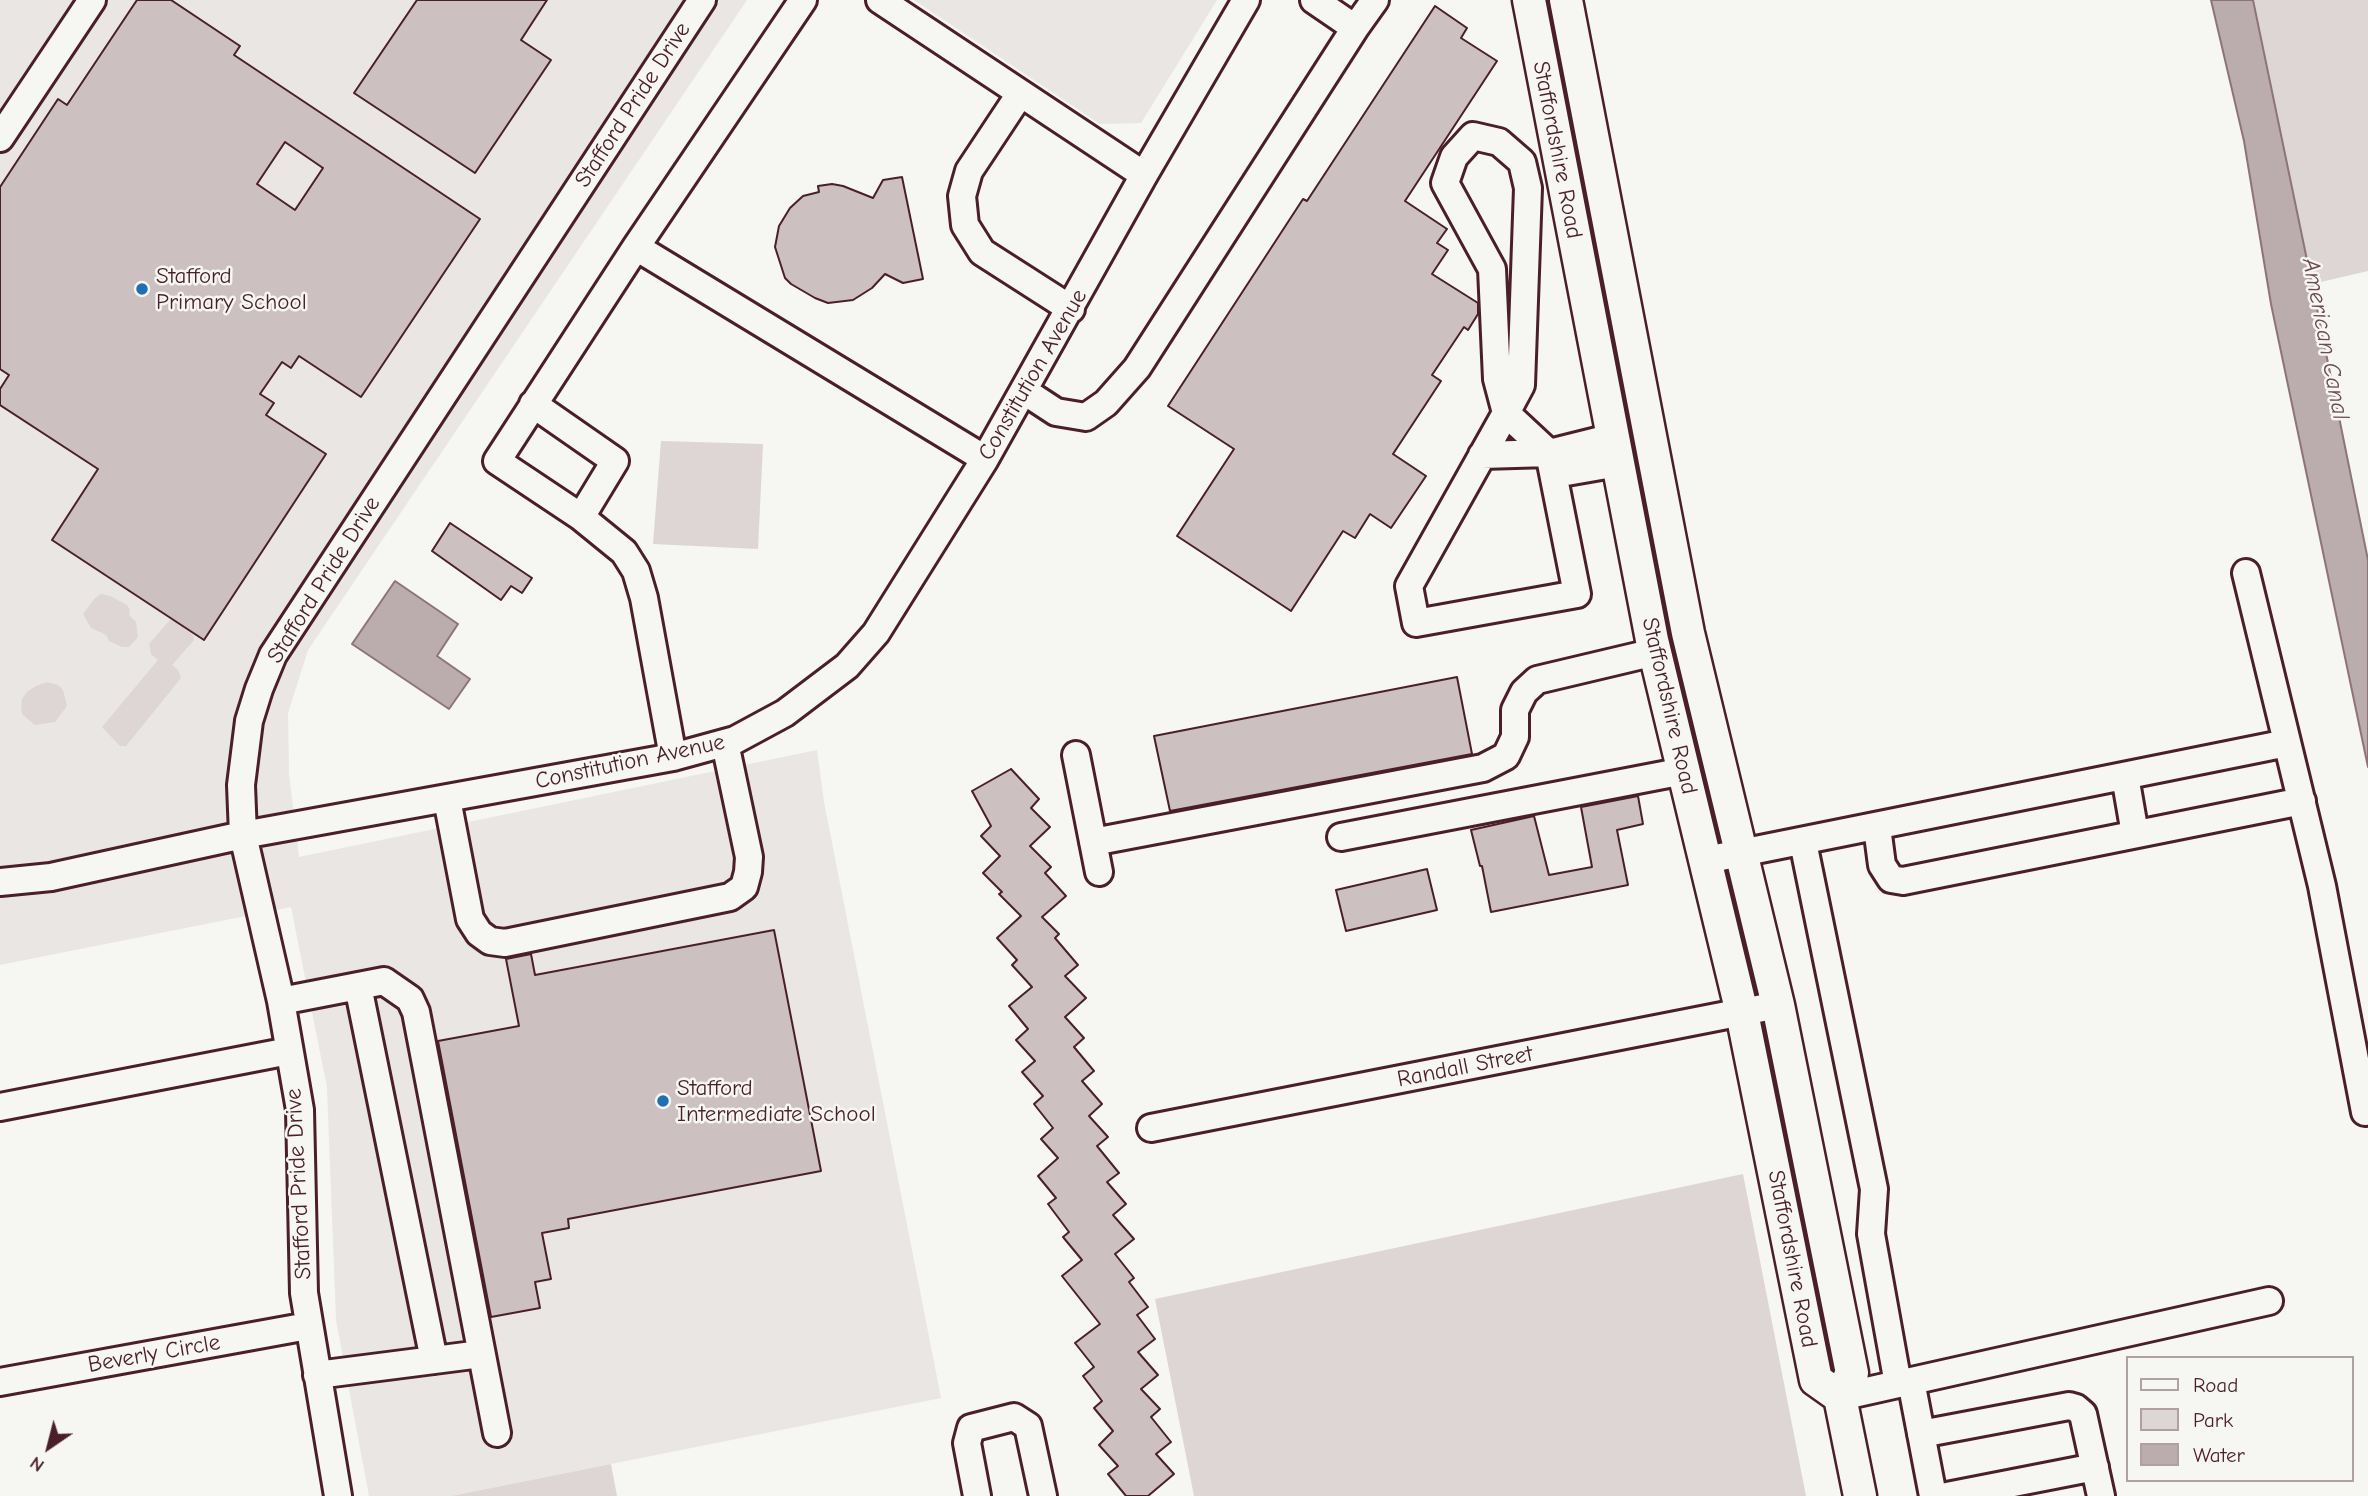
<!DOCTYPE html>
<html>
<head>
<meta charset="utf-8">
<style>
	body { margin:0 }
	#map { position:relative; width:2368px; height:1496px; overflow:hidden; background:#f6f6f2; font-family:"Comic Neue",sans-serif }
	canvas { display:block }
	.legend { position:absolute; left:2126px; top:1356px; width:228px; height:126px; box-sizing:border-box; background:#f6f6f2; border:2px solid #b1a0a2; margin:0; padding:9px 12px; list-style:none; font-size:21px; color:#4a1f2b }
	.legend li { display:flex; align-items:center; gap:14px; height:35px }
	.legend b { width:35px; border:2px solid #b1a0a2 }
	.north { position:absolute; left:14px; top:1412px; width:70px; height:70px; -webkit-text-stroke:5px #f6f6f2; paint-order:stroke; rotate:215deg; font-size:19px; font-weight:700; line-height:28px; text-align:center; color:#4a1f2b }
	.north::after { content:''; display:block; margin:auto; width:24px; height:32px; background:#4a1f2b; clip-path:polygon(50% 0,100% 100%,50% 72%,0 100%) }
</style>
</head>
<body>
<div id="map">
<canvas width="2368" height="1496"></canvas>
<ul class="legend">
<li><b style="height:9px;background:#f6f6f2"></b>Road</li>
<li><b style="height:19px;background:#ddd6d5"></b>Park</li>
<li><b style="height:19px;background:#bbadae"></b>Water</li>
</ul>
<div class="north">N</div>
</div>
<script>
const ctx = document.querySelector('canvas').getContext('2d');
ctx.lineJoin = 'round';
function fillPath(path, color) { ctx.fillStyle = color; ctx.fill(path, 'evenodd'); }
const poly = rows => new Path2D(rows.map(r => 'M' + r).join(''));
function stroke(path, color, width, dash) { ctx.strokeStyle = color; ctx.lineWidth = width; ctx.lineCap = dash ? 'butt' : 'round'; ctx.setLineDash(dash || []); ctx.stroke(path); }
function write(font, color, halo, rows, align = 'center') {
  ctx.font = font + ' "Comic Neue",sans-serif'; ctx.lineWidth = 5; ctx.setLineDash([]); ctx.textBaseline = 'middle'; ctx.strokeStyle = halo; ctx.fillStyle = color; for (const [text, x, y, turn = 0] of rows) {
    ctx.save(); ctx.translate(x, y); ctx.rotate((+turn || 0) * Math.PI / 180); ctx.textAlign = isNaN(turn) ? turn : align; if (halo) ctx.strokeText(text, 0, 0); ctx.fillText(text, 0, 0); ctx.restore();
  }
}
fillPath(poly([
	[0,0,747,0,308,650,288,713,289,774,299,857,817,750,824,802,941,1398,451,1496,369,1496,336,1320,327,1087,291,907,0,965],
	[914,0,1217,0,1141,123,1100,124]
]), '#e9e6e3');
fillPath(poly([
	[2253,0,2368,0,2368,271,2312,284],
	[661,441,763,444,758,549,653,544],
	[101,594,110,596,127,605,130,610,129,615,136,622,138,637,129,647,122,647,109,641,107,636,102,633,91,628,83,614,95,598],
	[170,620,178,622,193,635,194,640,172,665,178,670,181,678,126,746,120,746,102,727,158,660,151,654,149,644],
	[47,682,58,685,63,690,67,706,55,722,35,725,23,715,21,709,22,699,27,692,36,686],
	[1743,1174,1806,1496,1194,1496,1155,1299],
	[611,1464,617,1496,451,1496]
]), '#ddd6d5');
const water = poly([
	[2211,0,2253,0,2312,284,2368,560,2368,767,2271,304,2244,141,2211,0],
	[395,581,458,624,437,656,470,679,449,709,352,644,395,581]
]);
fillPath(water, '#bbadae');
stroke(water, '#8e747a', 2);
const building = poly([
	[137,0,171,0,240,46,234,55,480,219,361,397,299,356,291,368,282,362,260,394,274,403,266,415,326,454,204,640,52,540,98,469,0,405,0,389,9,375,0,369,0,187,58,99,67,105,137,0],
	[285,142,323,168,295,210,257,184,285,142],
	[417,0,547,0,521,40,551,60,475,173,354,93,417,0],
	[1435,6,1467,28,1461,38,1497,61,1405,201,1447,229,1437,243,1448,250,1432,274,1478,303,1478,314,1468,330,1464,327,1432,375,1441,381,1393,454,1426,476,1391,528,1370,514,1355,538,1343,531,1291,611,1177,536,1234,449,1168,406,1303,199,1307,201,1435,6],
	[902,177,923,279,903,283,885,274,872,288,853,300,828,303,815,298,791,284,785,278,775,247,779,226,790,208,803,196,819,192,818,186,832,184,843,186,873,198,883,180,902,177],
	[450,523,532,578,522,593,511,586,501,600,432,551,450,523],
	[1457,677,1472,754,1170,811,1154,736,1457,677],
	[1011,769,1039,799,1031,808,1050,827,1030,846,1051,867,1045,873,1066,896,1042,917,1059,934,1055,938,1078,965,1065,976,1086,998,1065,1017,1084,1038,1074,1047,1094,1071,1082,1081,1102,1104,1089,1116,1108,1137,1097,1146,1119,1173,1107,1182,1126,1204,1113,1215,1134,1239,1115,1254,1134,1278,1129,1282,1148,1307,1137,1315,1155,1339,1138,1352,1158,1375,1141,1389,1160,1409,1151,1417,1171,1442,1156,1454,1174,1474,1148,1496,1126,1496,1108,1474,1118,1466,1099,1445,1113,1431,1094,1408,1102,1401,1083,1376,1094,1367,1075,1343,1100,1324,1062,1276,1082,1260,1063,1237,1069,1232,1048,1204,1056,1198,1038,1176,1058,1158,1041,1139,1053,1128,1034,1104,1043,1096,1022,1072,1035,1061,1016,1040,1028,1029,1009,1006,1032,987,1012,965,1017,960,997,938,1021,916,999,894,1002,892,983,873,1000,856,981,836,991,826,972,791,1011,769],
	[1638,796,1643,824,1617,830,1628,885,1491,912,1482,866,1480,866,1471,830,1534,816,1549,875,1592,867,1581,807,1638,796],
	[1427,869,1437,910,1346,931,1336,890,1427,869],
	[774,930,821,1171,568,1219,569,1228,542,1233,551,1279,535,1282,540,1308,491,1317,438,1041,519,1026,506,959,531,954,535,975,774,930]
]);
fillPath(building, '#ccc1c0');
stroke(building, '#4a1f2b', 2);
const minor = poly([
	[880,0,1144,175],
	[1355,28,1375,0],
	[1020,94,969,171,962,196,965,225,982,252,1071,309],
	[0,138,92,0],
	[636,247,985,459],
	[1024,391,1056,412,1086,417,1106,403,1137,368,1355,28,1314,0],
	[533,404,615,461,581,517],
	[1506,413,1521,385,1528,188,1522,162,1499,142,1473,136,1454,157,1445,183,1492,269,1497,379,1506,413,1549,453,1577,594,1416,623,1409,586,1506,413],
	[1482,455,1549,453,1613,437],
	[1555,474,1618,463],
	[2246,573,2322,886,2365,1112],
	[1076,755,1099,872],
	[673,757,644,598,636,571,624,552,581,517,497,461,636,247,803,0],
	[2125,776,2135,834],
	[447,799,470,919,479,933,490,941,505,943,730,897,744,887,748,872,749,857,725,743],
	[1877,827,1882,865,1891,879,1903,881,2302,801],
	[1341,837,1684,771],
	[1093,842,1483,768,1506,756,1515,737,1515,710,1524,692,1537,680,1655,652],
	[1803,842,1874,1189,1871,1234,1898,1384],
	[1706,860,2287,743],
	[0,882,51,877,243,835,673,757,735,740,785,713,847,666,876,633,985,459,1144,175,1246,0],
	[358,986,434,1360],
	[281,1001,384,981,410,999,416,1012,497,1433],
	[0,1107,289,1051],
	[1151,1128,1778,1005],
	[317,1375,481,1354],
	[1911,1381,1933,1496],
	[0,1382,308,1326],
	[1840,1397,2269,1301],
	[1921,1434,2069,1406,2076,1408,2083,1414,2101,1496],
	[338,1496,304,1293,300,1110,281,1001,243,835,241,785,249,721,259,689,273,655,702,0],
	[977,1496,967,1443,971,1428,1014,1417,1028,1426,1043,1496],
	[1947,1496,2095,1467]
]);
const major = poly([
	[1529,0,1652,640,1742,1013,1816,1380,1840,1397],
	[1566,0,1688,633,1778,1005,1852,1373,1840,1397,1860,1496]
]);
stroke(minor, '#4a1f2b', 32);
stroke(major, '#4a1f2b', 37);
stroke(minor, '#f6f6f2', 26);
stroke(major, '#f6f6f2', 32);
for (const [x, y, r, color] of [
	[142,289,7,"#1f6fb2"],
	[663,1101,7,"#1f6fb2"]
]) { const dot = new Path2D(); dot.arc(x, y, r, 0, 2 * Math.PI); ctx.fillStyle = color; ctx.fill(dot); stroke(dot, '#f6f6f2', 2.5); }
write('23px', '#4a1f2b', '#f6f6f2', [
	["Stafford Pride Drive",633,105,-57],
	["Staffordshire Road",1557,150,79],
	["Constitution Avenue",1033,375,-60],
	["Stafford Pride Drive",324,580,-58],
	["Staffordshire Road",1669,706,77],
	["Constitution Avenue",630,762,-12],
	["Randall Street",1465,1067,-11],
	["Stafford Pride Drive",299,1184,-93],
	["Staffordshire Road",1792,1259,79],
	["Beverly Circle",154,1354,-10]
]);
write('23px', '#4a1f2b', '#f6f6f2', [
	["Stafford",156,276],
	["Primary School",156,302],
	["Stafford",677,1088],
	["Intermediate School",677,1114]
], 'left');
write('italic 24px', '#6c4a52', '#f6f6f2', [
	["American Canal",2325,339,79]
]);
</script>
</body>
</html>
